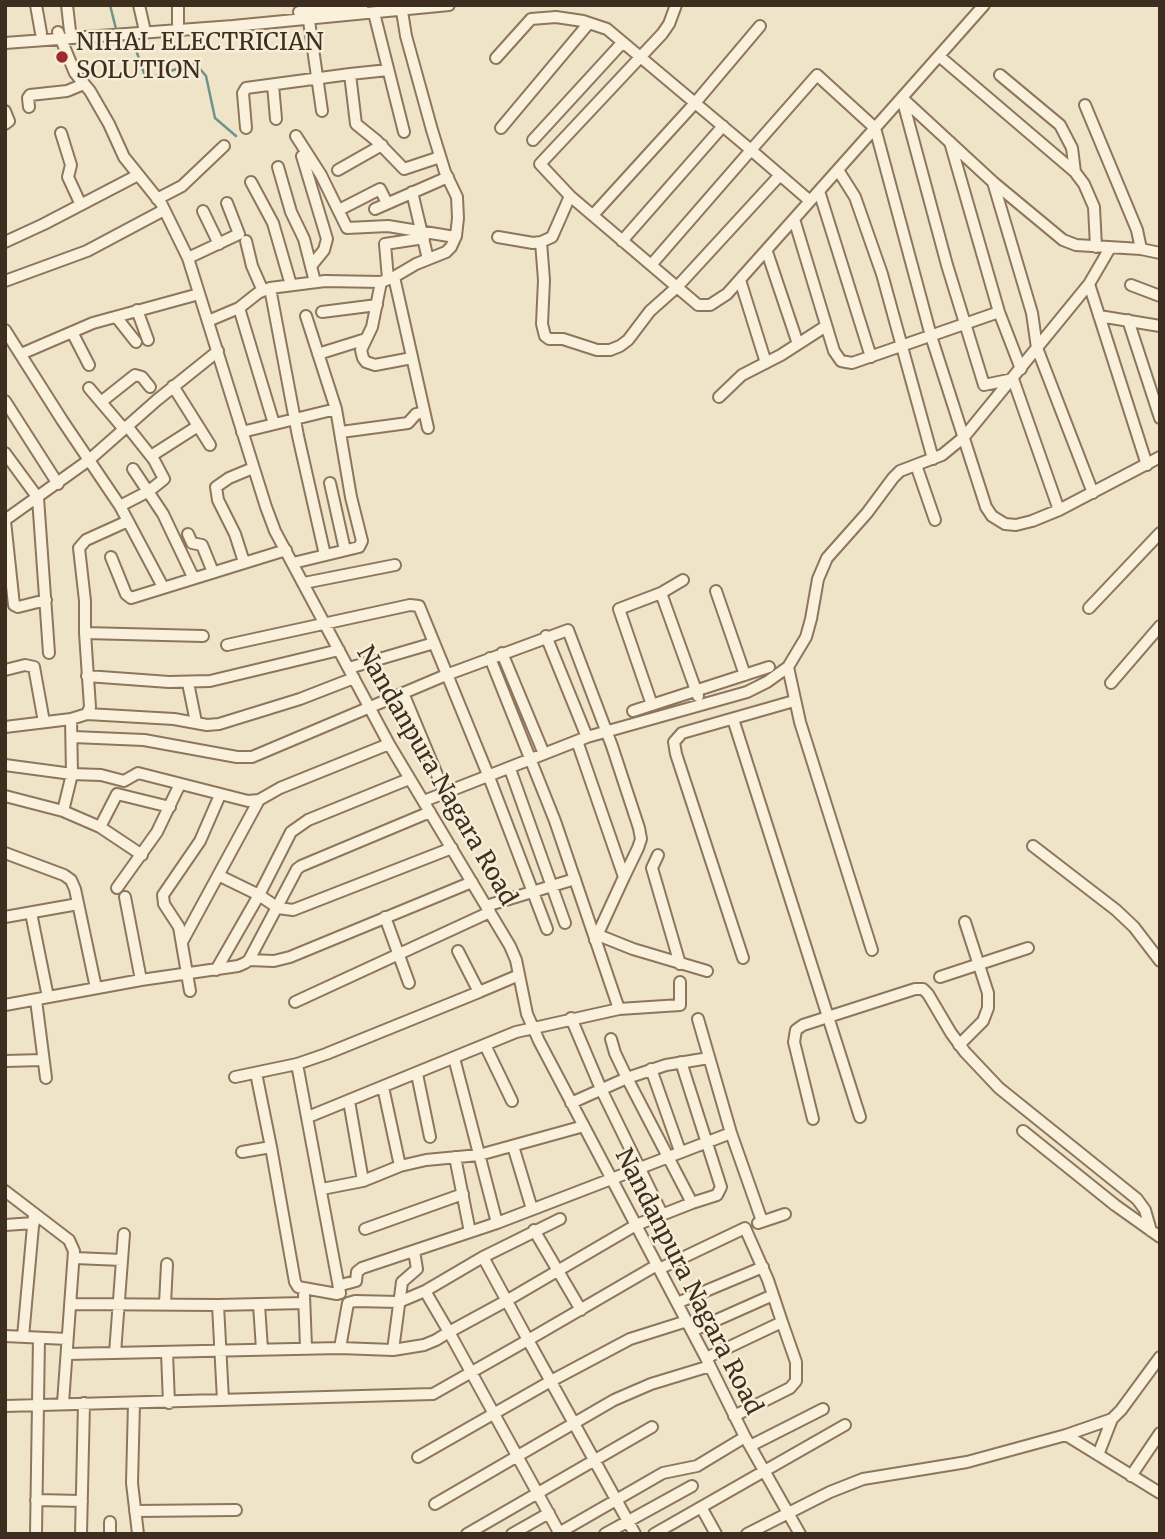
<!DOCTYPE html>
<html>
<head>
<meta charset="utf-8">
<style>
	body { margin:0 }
	#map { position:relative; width:1165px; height:1539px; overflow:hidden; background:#f0e4c8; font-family:Merriweather,serif }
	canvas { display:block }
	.frame { position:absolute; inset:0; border:7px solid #3d2e20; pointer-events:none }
</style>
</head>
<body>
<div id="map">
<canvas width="1165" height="1539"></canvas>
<div class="frame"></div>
</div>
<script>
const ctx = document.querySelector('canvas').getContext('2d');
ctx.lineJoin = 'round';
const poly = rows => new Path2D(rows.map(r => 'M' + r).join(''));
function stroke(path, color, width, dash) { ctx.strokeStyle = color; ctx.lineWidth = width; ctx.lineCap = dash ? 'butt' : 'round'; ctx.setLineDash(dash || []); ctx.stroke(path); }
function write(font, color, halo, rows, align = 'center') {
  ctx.font = font + ' Merriweather,serif'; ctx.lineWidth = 5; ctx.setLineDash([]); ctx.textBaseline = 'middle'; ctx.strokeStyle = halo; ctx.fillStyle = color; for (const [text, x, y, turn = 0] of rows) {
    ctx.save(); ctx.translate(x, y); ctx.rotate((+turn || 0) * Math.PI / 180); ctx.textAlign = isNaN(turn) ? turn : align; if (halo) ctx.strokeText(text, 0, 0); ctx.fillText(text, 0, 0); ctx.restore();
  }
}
stroke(poly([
	[110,5,117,33],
	[119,38,135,47,146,79,195,63,206,76,215,118,236,136]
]), '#6f938a', 2.5);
const minor = poly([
	[36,5,41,33],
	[67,5,70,31],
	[139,5,144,27],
	[401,5,406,36,432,130,445,172,457,197,458,218,456,236,451,247,446,252,416,264,394,277,428,428],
	[676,5,669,24,662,34,540,164,570,196,698,305,710,305,727,294,810,201],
	[299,12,363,5],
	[374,13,404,132],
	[308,14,322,111],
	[178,24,178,5],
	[58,32,75,73,90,91,109,124,124,157,161,203,188,258,266,507,275,531,389,744,510,946,516,960,527,1014,539,1041,706,1358,745,1437,800,1534],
	[5,43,233,26,449,5],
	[939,56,1075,172,1084,184,1094,207,1096,247],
	[496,58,531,19,556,17,583,21,607,29,751,150,651,265],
	[388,70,350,74,356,124,377,141,404,169,440,157],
	[1000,75,1060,125,1072,148,1075,172],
	[273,85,276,119],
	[902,98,947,265,984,385,1013,379,1059,510],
	[902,98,993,182,1063,240,1076,245,1141,249,1160,253],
	[1085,105,1137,230,1141,249],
	[29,107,28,98,30,95,67,91,84,84],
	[5,111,9,121,5,124],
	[246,128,243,93,246,88,350,74],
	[501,128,589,23],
	[875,128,931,336,986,507,992,516,1005,524,1016,525,1032,521,1059,510,1160,457],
	[875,128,810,201,751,150,817,75,875,128,984,5],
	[61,133,71,165,68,177,81,205],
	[296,136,321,175,347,228,388,226,455,237],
	[533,140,622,43],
	[950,142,999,312,1021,369],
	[302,156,327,239,324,250,311,266],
	[278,167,291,212,304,239,315,282],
	[338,170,382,145],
	[838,170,855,197,882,274,933,459],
	[251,182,273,223,291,285],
	[993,182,1032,313,1037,348,1093,493],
	[819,191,871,357],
	[412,192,428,259],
	[157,199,182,186,224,146],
	[375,209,448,177],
	[339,210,380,189,387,203],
	[203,211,219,244],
	[593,215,695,103,760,26],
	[794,219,834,351,841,361,852,363,999,312],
	[498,237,533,243,541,242,552,237,570,196],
	[246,241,252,266,263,291],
	[622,241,723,126],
	[5,242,44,224,138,175],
	[541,242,544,280,542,324,545,336,549,339,563,339,597,350,610,350,620,346,628,340,650,311,677,287,780,175],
	[767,252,798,344],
	[188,258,239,234,227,203],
	[388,279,385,244,424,238],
	[740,280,766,363],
	[5,281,87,251,164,210],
	[381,282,372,327,361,350,363,358,366,362,375,365,412,358],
	[1089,284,1147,465],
	[1131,285,1160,296],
	[270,288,298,436,325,555],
	[239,308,274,424],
	[137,310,148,340],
	[322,312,377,305],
	[1099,316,1160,326],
	[117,318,136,342],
	[1128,320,1160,418],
	[208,321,239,308,258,293,270,288,325,281,381,282,394,277],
	[5,330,62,420,120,506,163,587],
	[72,332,89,365],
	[21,354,93,323,199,294],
	[318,354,366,339],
	[173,386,210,445],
	[89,388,123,428],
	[719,397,742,375,781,355,826,326],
	[5,401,58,484],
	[101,402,135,375,142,377,150,387],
	[242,432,336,409],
	[341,432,408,423,416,414,424,412],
	[5,453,38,498,49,653],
	[151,456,198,426],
	[916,465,935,520],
	[133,469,163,514,193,577],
	[330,483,345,550],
	[120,506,149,491,164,479,154,460,127,426],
	[5,520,89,460,157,400,218,351],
	[5,521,14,605,18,607,46,600],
	[188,534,192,543,202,545,213,572],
	[111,557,126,594,131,598,286,550],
	[244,562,235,534,218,500,216,487,229,478,253,468],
	[293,563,359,547,362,541,351,497,336,409,306,316],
	[304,583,395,565],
	[716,591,745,675],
	[661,593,698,696],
	[1089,608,1160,533],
	[85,633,203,636],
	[546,636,587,737],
	[227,645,410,605,419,606,489,777,547,929],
	[502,653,544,754],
	[788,667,800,722,872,950],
	[349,668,434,643],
	[5,670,25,665,34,667,44,722],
	[87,676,169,682,210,681,339,650],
	[188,683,196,722],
	[1111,683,1160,626],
	[403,693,445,794],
	[652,705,619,609,661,593,683,580],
	[633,711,769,667],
	[87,714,174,719,207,725,219,724,300,699,354,678],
	[733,719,860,1117],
	[5,727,71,719,87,714,90,707,85,633,85,601,79,548,86,540,128,521],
	[73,737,144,740,237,757,252,757,446,675,568,630,612,746,639,828,641,839,638,848,624,877],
	[577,741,624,877,595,940],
	[5,765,72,774,101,775,124,781,138,773,248,801,259,800,280,788,389,744],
	[510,769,565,923],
	[5,796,63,811,100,827,142,855],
	[424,801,587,737,747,692,767,682,788,667,806,637,811,619,818,579,827,558,867,513,893,478,900,471,942,455,964,437,1089,284,1110,248],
	[63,811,72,774,71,719],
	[100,827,117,794,170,807],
	[1033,846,1116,910,1134,927,1160,961],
	[5,853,64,875,71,880,75,889,96,988],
	[658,855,652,868,680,964],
	[220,876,259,895,278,908,293,910,452,848],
	[117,888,157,832,180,784],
	[125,897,141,980],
	[486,906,575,879],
	[31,913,48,997],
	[5,917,78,904],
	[385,917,409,983],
	[598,935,633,949,707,971],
	[182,942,259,800],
	[743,958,676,754,674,742,682,733,794,701],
	[249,960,274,961,290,957,472,882],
	[216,970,259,895,291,832,308,820,409,779],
	[940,977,1028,948],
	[190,991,179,927,164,904,163,895,200,841,220,795],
	[479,992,519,975],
	[36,1000,46,1078],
	[295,1002,490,912],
	[5,1005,141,980,238,966,245,963,249,960,297,869,301,866,430,812],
	[619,1009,680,1005,680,982],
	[571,1018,601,1089,662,1214],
	[698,1019,731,1133,762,1221],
	[611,1039,615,1053,627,1078,666,1065,709,1058],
	[485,1045,512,1101],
	[959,1045,983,1021,988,1008,988,993,965,922],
	[454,1058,497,1223],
	[5,1061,43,1060],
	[681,1062,721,1187,717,1195,692,1203],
	[651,1069,680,1151],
	[256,1073,271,1147],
	[417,1074,430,1137],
	[235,1077,297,1064,326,1054,479,992,458,951],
	[383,1087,400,1166],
	[349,1101,363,1181],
	[308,1117,516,1032,619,1009,555,821,490,658],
	[813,1119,794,1042,796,1030,803,1025,915,989,923,989,928,994,951,1033,965,1052,999,1088,1137,1199,1145,1210,1151,1231],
	[1023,1131,1115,1205,1160,1237],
	[513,1146,532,1209],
	[242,1152,271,1147,295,1282,298,1287,337,1294,340,1293,297,1064],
	[455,1157,470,1232],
	[322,1189,363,1181,400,1166,426,1160,479,1155,584,1126],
	[5,1191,69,1240,74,1251,63,1403],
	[758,1223,785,1214],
	[5,1225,34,1223],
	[365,1229,463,1194],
	[534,1230,581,1310],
	[75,1258,122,1260],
	[659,1269,745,1228,768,1280,782,1322,706,1358],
	[341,1285,356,1281,357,1272,362,1268,497,1223,731,1133],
	[425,1291,483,1257,560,1219],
	[304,1295,306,1347],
	[677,1303,763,1267],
	[70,1304,218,1305,304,1303],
	[165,1304,167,1264],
	[218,1305,223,1400],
	[259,1305,262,1349],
	[692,1331,773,1295],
	[5,1336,67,1339],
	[23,1337,34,1215],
	[393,1350,402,1282,417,1269,414,1251],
	[115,1353,124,1234],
	[167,1353,169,1403],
	[67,1354,340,1348],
	[134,1403,132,1483,138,1534],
	[5,1406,433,1394,528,1340,483,1257],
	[734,1416,790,1388,796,1381,796,1362,782,1322],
	[1066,1435,1160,1493],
	[750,1446,823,1409],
	[1098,1455,1112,1419],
	[418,1457,551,1381,630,1339,687,1321],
	[1131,1476,1160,1433],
	[36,1500,82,1501],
	[435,1504,614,1400,651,1384,710,1366],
	[701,1507,716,1534],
	[135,1511,236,1510],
	[36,1534,39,1338],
	[81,1534,84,1403],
	[110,1534,110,1522],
	[467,1534,652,1427],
	[512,1534,549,1513],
	[557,1534,663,1473,697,1466,745,1437],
	[560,1534,449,1332,425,1291,399,1302,355,1301,348,1303,340,1348,393,1350,424,1345,436,1340,449,1332,506,1301,636,1225,692,1203,627,1078,571,1103],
	[605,1534,692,1486],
	[635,1534,528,1340,657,1265],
	[654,1534,845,1425],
	[747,1534,830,1492,863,1479,967,1462,1066,1435,1112,1419,1121,1410,1160,1357]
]);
stroke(minor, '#8d765c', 14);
stroke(minor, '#faf1dc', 10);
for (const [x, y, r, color] of [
	[62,57,7,"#9e2a2b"]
]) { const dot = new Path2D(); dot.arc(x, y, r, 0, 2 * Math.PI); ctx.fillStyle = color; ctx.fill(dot); stroke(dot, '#f7eed8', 2.5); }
write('24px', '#3d2e20', '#f7eed8', [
	["NIHAL ELECTRICIAN",76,43],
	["SOLUTION",76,71]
], 'left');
write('24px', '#3d2e20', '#f7eed8', [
	["Nandanpura Nagara Road",436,776,60],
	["Nandanpura Nagara Road",688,1282,63]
]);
</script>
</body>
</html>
